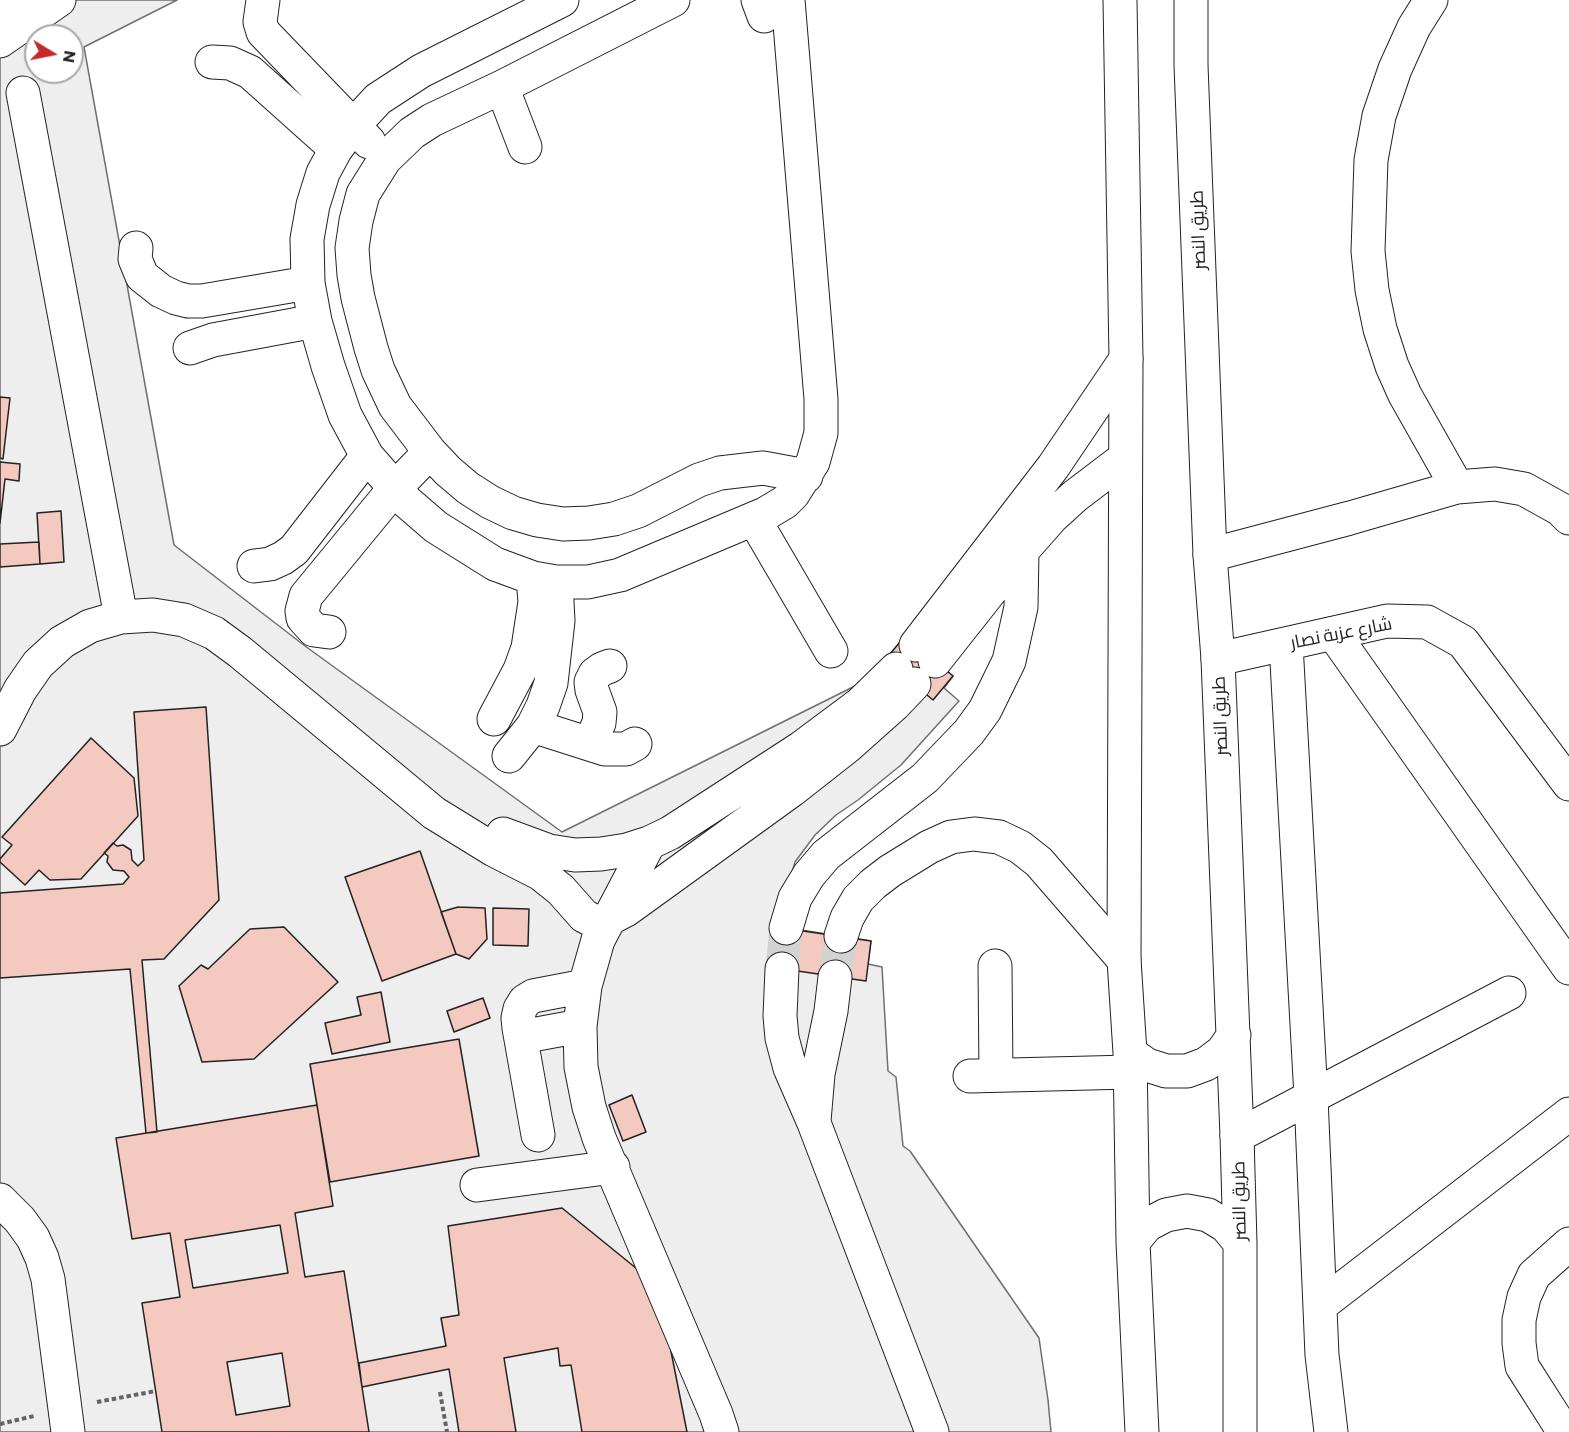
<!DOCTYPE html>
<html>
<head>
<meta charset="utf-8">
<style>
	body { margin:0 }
	#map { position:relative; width:1569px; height:1432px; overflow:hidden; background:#fff; font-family:Commissioner,sans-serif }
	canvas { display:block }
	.north { position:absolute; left:24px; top:24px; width:60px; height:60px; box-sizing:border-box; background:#fff; border:2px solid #a7a7a7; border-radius:50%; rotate:100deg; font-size:16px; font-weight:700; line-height:24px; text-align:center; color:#222 }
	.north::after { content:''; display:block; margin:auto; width:21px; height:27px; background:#c62828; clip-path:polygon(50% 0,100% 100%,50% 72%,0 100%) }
</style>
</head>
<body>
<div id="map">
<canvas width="1569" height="1432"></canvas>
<div class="north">N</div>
</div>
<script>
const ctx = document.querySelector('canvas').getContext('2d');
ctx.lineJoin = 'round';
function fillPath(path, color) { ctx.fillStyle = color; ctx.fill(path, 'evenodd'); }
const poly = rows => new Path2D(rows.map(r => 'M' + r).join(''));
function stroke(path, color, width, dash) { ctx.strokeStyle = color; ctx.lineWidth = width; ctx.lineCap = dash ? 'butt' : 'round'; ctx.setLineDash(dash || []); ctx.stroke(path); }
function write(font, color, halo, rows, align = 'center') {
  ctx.font = font + ' Commissioner,Cairo,sans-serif'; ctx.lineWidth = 4.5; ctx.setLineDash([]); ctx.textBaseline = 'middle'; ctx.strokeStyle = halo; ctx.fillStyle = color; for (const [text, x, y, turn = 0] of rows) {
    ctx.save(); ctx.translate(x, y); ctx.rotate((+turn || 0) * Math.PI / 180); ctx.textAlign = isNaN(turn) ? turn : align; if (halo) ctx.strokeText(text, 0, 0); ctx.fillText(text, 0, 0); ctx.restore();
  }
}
const green = poly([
	[0,0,177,0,84,47,174,545,305,646,562,832,871,678,905,636,953,676,944,688,959,701,901,765,858,800,836,815,815,835,795,862,776,926,871,941,868,964,882,967,888,1071,896,1077,903,1146,910,1151,1039,1338,1048,1400,1051,1432,0,1432,0,0],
	[36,36,72,36,72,72,36,72,36,36]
]);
fillPath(green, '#eee');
stroke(green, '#6f6f6f', 1.5);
const building = poly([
	[0,397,10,398,3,459,0,458,0,397],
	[0,462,20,464,19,481,5,479,0,523,0,462],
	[61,511,64,562,40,564,37,513,61,511],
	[39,542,40,564,0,567,0,544,39,542],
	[905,636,953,676,933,700,885,660,905,636],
	[206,707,219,900,164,959,142,960,157,1132,146,1133,130,969,0,978,0,893,123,884,129,877,124,871,113,870,107,862,108,856,104,853,113,843,117,846,123,845,131,850,132,860,138,866,144,860,134,712,206,707],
	[91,738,134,778,138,816,81,879,50,880,39,870,25,885,0,862,0,859,12,845,2,837,91,738],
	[420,851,456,954,382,981,345,877,420,851],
	[458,907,485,908,487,939,469,959,456,954,441,912,458,907],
	[493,908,529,909,528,946,493,945,493,908],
	[284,927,338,982,254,1059,202,1062,179,986,201,965,208,969,250,929,284,927],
	[776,927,871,941,866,981,770,967,776,927],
	[381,992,390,1042,332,1054,325,1023,361,1015,357,997,381,992],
	[483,998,490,1018,454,1032,447,1011,483,998],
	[459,1039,479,1156,330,1182,310,1064,459,1039],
	[632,1095,646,1132,623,1141,609,1105,632,1095],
	[317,1105,333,1206,295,1213,305,1277,344,1271,369,1432,162,1432,142,1303,180,1297,170,1233,132,1239,116,1138,317,1105],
	[280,1225,288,1273,193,1288,185,1240,280,1225],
	[282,1353,290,1406,236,1415,227,1362,282,1353],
	[562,1208,658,1286,687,1432,582,1432,571,1365,560,1366,558,1348,504,1358,516,1432,459,1432,449,1369,362,1387,359,1363,446,1346,441,1318,459,1315,448,1226,562,1208]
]);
fillPath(building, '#f3c9c0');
stroke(building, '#222', 1.5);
stroke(poly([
	[782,969,786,928],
	[835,977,841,936]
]), '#d3d3d3', 33, [33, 16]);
const minor = poly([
	[263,0,260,22,263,32,369,142],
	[562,0,421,71,378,99,353,126,336,149,323,173,313,205,307,239,308,283,315,321,328,366,345,415,367,456,407,502,436,527,495,564,533,578,556,582,588,582,620,575,765,514,785,502,793,494,813,462,821,433,821,399,788,0],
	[673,0,502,87,432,120,412,133,385,159,363,194,356,221,352,248,354,275,358,298,371,348,378,370,395,406,430,452,448,471,468,488,490,502,513,513,537,520,563,524,589,523,614,519,638,511,699,480,720,473,763,468,806,476],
	[758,0,764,16],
	[1431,0,1414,27,1395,69,1379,116,1371,160,1368,251,1372,290,1380,329,1392,366,1405,395,1457,487],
	[0,10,35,0],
	[0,41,59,0],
	[212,62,230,63,250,72,336,149],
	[502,87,525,147],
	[23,93,121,617],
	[136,248,135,259,142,276,161,291,176,298,188,301,202,301,308,283],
	[190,348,213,340,315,321],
	[754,519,831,651],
	[1210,555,1350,518,1457,487,1495,484,1524,489,1560,509,1569,518],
	[254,566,270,564,283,558,294,550,367,456],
	[329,632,314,630,303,618,302,611,306,596,394,489,430,452],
	[1333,633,1569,968],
	[1286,644,1311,1097,1322,1355,1331,1432],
	[916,645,1053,467,1126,359],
	[1218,659,1387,621,1427,622,1463,642,1569,784],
	[935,661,1022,551,1052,517,1075,496,1125,458],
	[494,719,520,670,528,648,535,602,533,578],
	[533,726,605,749,626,749,635,744],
	[0,729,20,690,38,664,62,642,90,626,121,617,153,615,184,620,214,633,240,652,434,813,494,850,541,874,561,890,584,916,594,921,605,921,626,910,792,790,848,746,894,705,914,684],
	[587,743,594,734,599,723,600,712,592,690,591,682,595,674,602,669,610,666],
	[509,756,533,726,543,706,551,683,558,621,556,582],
	[503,834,549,851,575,855,601,854,627,850,649,843,670,833,801,748,860,704,896,669],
	[649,843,598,940,585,986,580,1026,581,1067,589,1107,599,1138,716,1414,722,1432],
	[786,928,795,898,809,875,826,855,925,778,969,732,985,710,1009,661,1021,607,1022,551,1016,515],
	[841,936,847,918,858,899,873,884,890,871,929,847,951,837,974,834,999,837,1020,847,1039,862,1124,960],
	[995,966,996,1075],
	[782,969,780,1016,782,1038,790,1068,814,1123,932,1432],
	[521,1037,580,1026],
	[970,1076,1130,1072],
	[814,1121,818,1074,831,1011,835,977],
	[538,1135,519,1028,518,1018,520,1009,525,1001,533,996,585,986],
	[1237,1136,1509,993],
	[477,1185,613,1167],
	[0,1200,20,1220,33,1238,42,1258,48,1279,68,1432],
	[1321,1305,1569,1114],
	[1564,1432,1522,1366,1519,1343,1519,1320,1524,1297,1534,1275,1569,1244]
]);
const highway = poly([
	[1120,0,1126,359,1124,960,1130,1053,1133,1242,1142,1432],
	[1191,0,1191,65,1210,555,1218,659,1237,1136,1240,1243,1240,1432],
	[1130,1053,1147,1065,1166,1071,1187,1071,1206,1064,1222,1052,1234,1035],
	[1133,1242,1147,1225,1166,1215,1187,1211,1208,1215,1226,1226,1240,1243]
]);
stroke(minor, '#222', 35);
stroke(highway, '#222', 35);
stroke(poly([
	[440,1392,447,1432],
	[97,1402,156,1391],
	[0,1424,34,1416]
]), '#646464', 4, [4.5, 3]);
stroke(minor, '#fff', 33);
stroke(highway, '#fff', 33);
write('18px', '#222', '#fff', [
	["طريق النصر",1198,230,-92],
	["شارع عزبة نصار",1341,633,-11],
	["طريق النصر",1220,716,-92],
	["طريق النصر",1239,1201,-91]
]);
</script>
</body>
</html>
